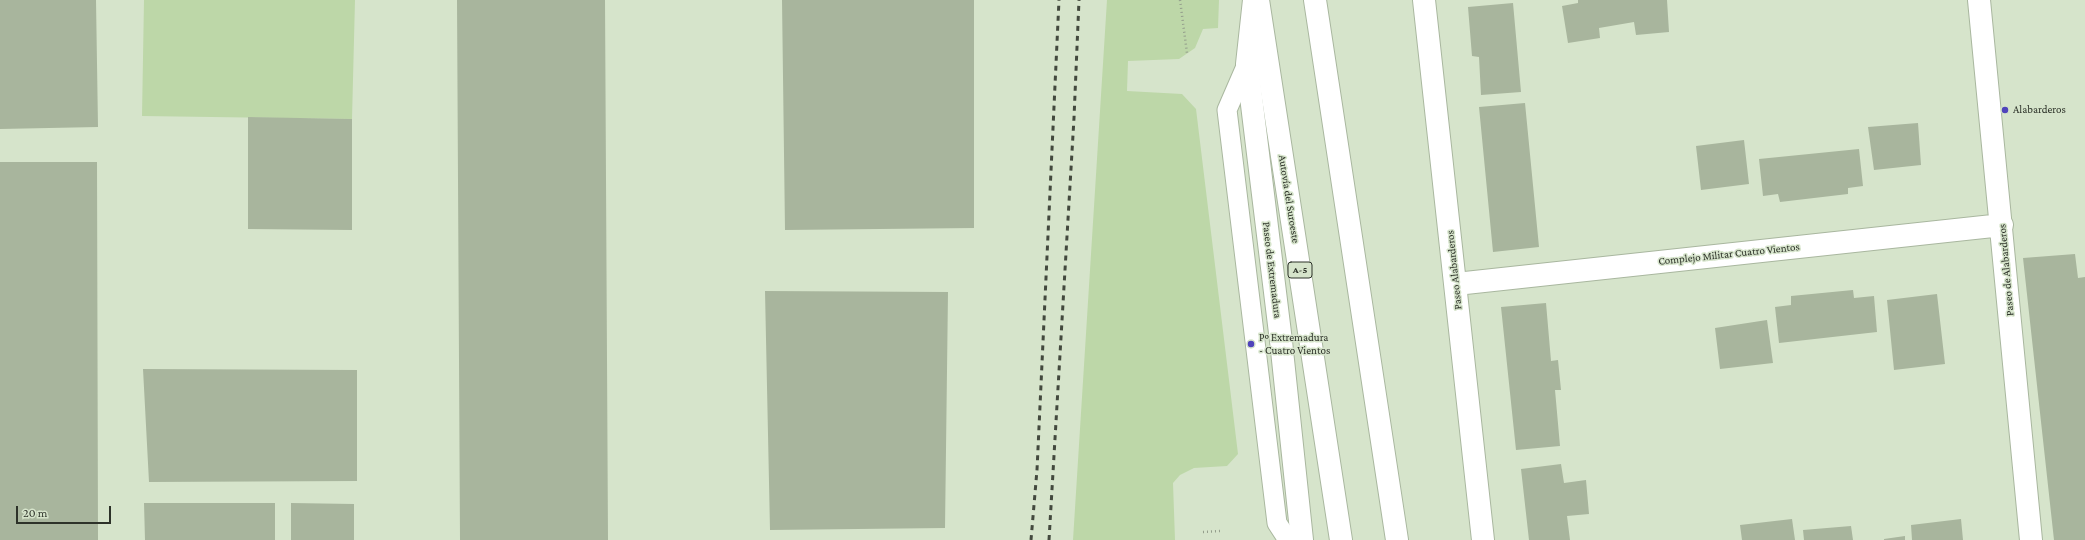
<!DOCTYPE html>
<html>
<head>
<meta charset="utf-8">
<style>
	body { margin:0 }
	#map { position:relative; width:2085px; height:540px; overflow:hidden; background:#d6e4cb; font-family:"Crimson Pro",serif }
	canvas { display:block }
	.scale { position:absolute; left:16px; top:506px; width:95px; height:18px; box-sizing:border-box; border:2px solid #2d3229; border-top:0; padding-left:5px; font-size:12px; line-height:14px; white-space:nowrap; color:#2d3229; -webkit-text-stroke:3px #d6e4cb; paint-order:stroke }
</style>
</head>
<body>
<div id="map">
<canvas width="2085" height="540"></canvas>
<div class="scale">20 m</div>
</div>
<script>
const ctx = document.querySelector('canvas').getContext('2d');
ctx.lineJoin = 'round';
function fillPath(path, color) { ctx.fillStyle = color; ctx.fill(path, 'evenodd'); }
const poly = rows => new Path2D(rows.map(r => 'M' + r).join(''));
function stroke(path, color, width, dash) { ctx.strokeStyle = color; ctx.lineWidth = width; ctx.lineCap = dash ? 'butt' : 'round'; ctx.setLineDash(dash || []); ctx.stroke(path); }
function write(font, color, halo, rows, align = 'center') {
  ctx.font = font + ' "Crimson Pro",serif'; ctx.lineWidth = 3; ctx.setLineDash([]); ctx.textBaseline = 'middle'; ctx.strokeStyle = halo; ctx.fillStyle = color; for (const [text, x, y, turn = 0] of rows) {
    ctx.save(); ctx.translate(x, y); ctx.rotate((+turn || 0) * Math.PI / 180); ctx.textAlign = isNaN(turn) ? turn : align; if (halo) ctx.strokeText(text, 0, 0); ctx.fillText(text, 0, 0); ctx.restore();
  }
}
fillPath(poly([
	[144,0,355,0,352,119,142,116],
	[1107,0,1219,0,1218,28,1203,29,1195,48,1179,59,1128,61,1127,91,1182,94,1196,109,1238,454,1227,466,1194,468,1180,475,1173,483,1175,540,1073,540]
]), '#bdd7a8');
fillPath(poly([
	[0,0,96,0,98,127,0,129],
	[457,0,605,0,608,540,460,540],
	[782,0,974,0,974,228,785,230],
	[1578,0,1667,0,1669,32,1636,35,1634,22,1599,28,1600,38,1568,43,1562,6,1578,3],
	[1513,3,1521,92,1481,95,1479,57,1472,56,1468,7],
	[1525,103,1539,247,1493,252,1479,107],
	[248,117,352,119,352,230,248,229],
	[1918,123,1921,165,1874,170,1868,127],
	[1744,140,1749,184,1701,190,1696,146],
	[1859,149,1863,186,1848,188,1848,194,1780,202,1778,194,1763,196,1759,159],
	[0,162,97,162,98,540,0,540],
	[2075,254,2078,278,2085,277,2085,540,2054,540,2023,258],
	[1853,290,1854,298,1874,296,1877,332,1779,343,1775,307,1791,305,1791,296],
	[765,291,948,292,945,528,770,530],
	[1937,294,1945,364,1894,370,1887,300],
	[1546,303,1551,361,1558,360,1561,390,1555,390,1560,446,1516,450,1501,307],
	[1767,320,1773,363,1720,369,1715,328],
	[143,369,357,370,357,481,149,482],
	[1561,464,1564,483,1586,480,1589,514,1567,516,1570,540,1529,540,1521,469],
	[144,503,275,503,275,540,145,540],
	[291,503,354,504,354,540,291,540],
	[1792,519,1795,540,1742,540,1740,525],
	[1961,519,1963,540,1912,540,1911,525],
	[1851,526,1853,540,1804,540,1803,530],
	[1905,536,1905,540,1884,540,1884,539]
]), '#a8b59d');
const lane = poly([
	[1247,64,1227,110,1277,523,1288,540]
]);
const street = poly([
	[1254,0,1247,64,1281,341,1302,540],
	[1424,0,1483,540],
	[1979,0,2031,540],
	[1456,284,2002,225]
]);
const highway = poly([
	[1258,0,1341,540],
	[1315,0,1397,540]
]);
stroke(lane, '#a9b79f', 21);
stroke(street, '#a9b79f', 24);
stroke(highway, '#a9b79f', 24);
stroke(poly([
	[1180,0,1187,53],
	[1203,532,1221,531]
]), '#949e8c', 2.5, [1, 3]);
stroke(lane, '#fff', 19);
stroke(street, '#fff', 22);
stroke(highway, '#fff', 22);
stroke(poly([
	[1031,540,1037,470,1059,0],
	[1049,540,1074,118,1079,0]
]), '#43493e', 3, [5, 5]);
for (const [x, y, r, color] of [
	[2005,110,4,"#4f43bb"],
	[1251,344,4,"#4f43bb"]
]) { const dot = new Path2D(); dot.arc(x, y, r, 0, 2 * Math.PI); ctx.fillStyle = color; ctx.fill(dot); stroke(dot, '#d6e4cb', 1.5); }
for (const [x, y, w] of [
	[1300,270,24]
]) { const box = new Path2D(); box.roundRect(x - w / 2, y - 8, w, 16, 3); ctx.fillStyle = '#d6e4cb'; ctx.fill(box); stroke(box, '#2d3229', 1); }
write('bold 10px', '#2d3229', null, [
	["A-5",1300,270]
]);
write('11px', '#2d3229', '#d6e4cb', [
	["Alabarderos",2013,110],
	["Pº Extremadura",1259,338],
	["- Cuatro Vientos",1259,351]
], 'left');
write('11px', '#2d3229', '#d6e4cb', [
	["Autovía del Suroeste",1289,199,81],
	["Complejo Militar Cuatro Vientos",1729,254,-6],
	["Paseo de Extremadura",1272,270,83],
	["Paseo Alabarderos",1454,270,-96],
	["Paseo de Alabarderos",2006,270,-95]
]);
</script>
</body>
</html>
